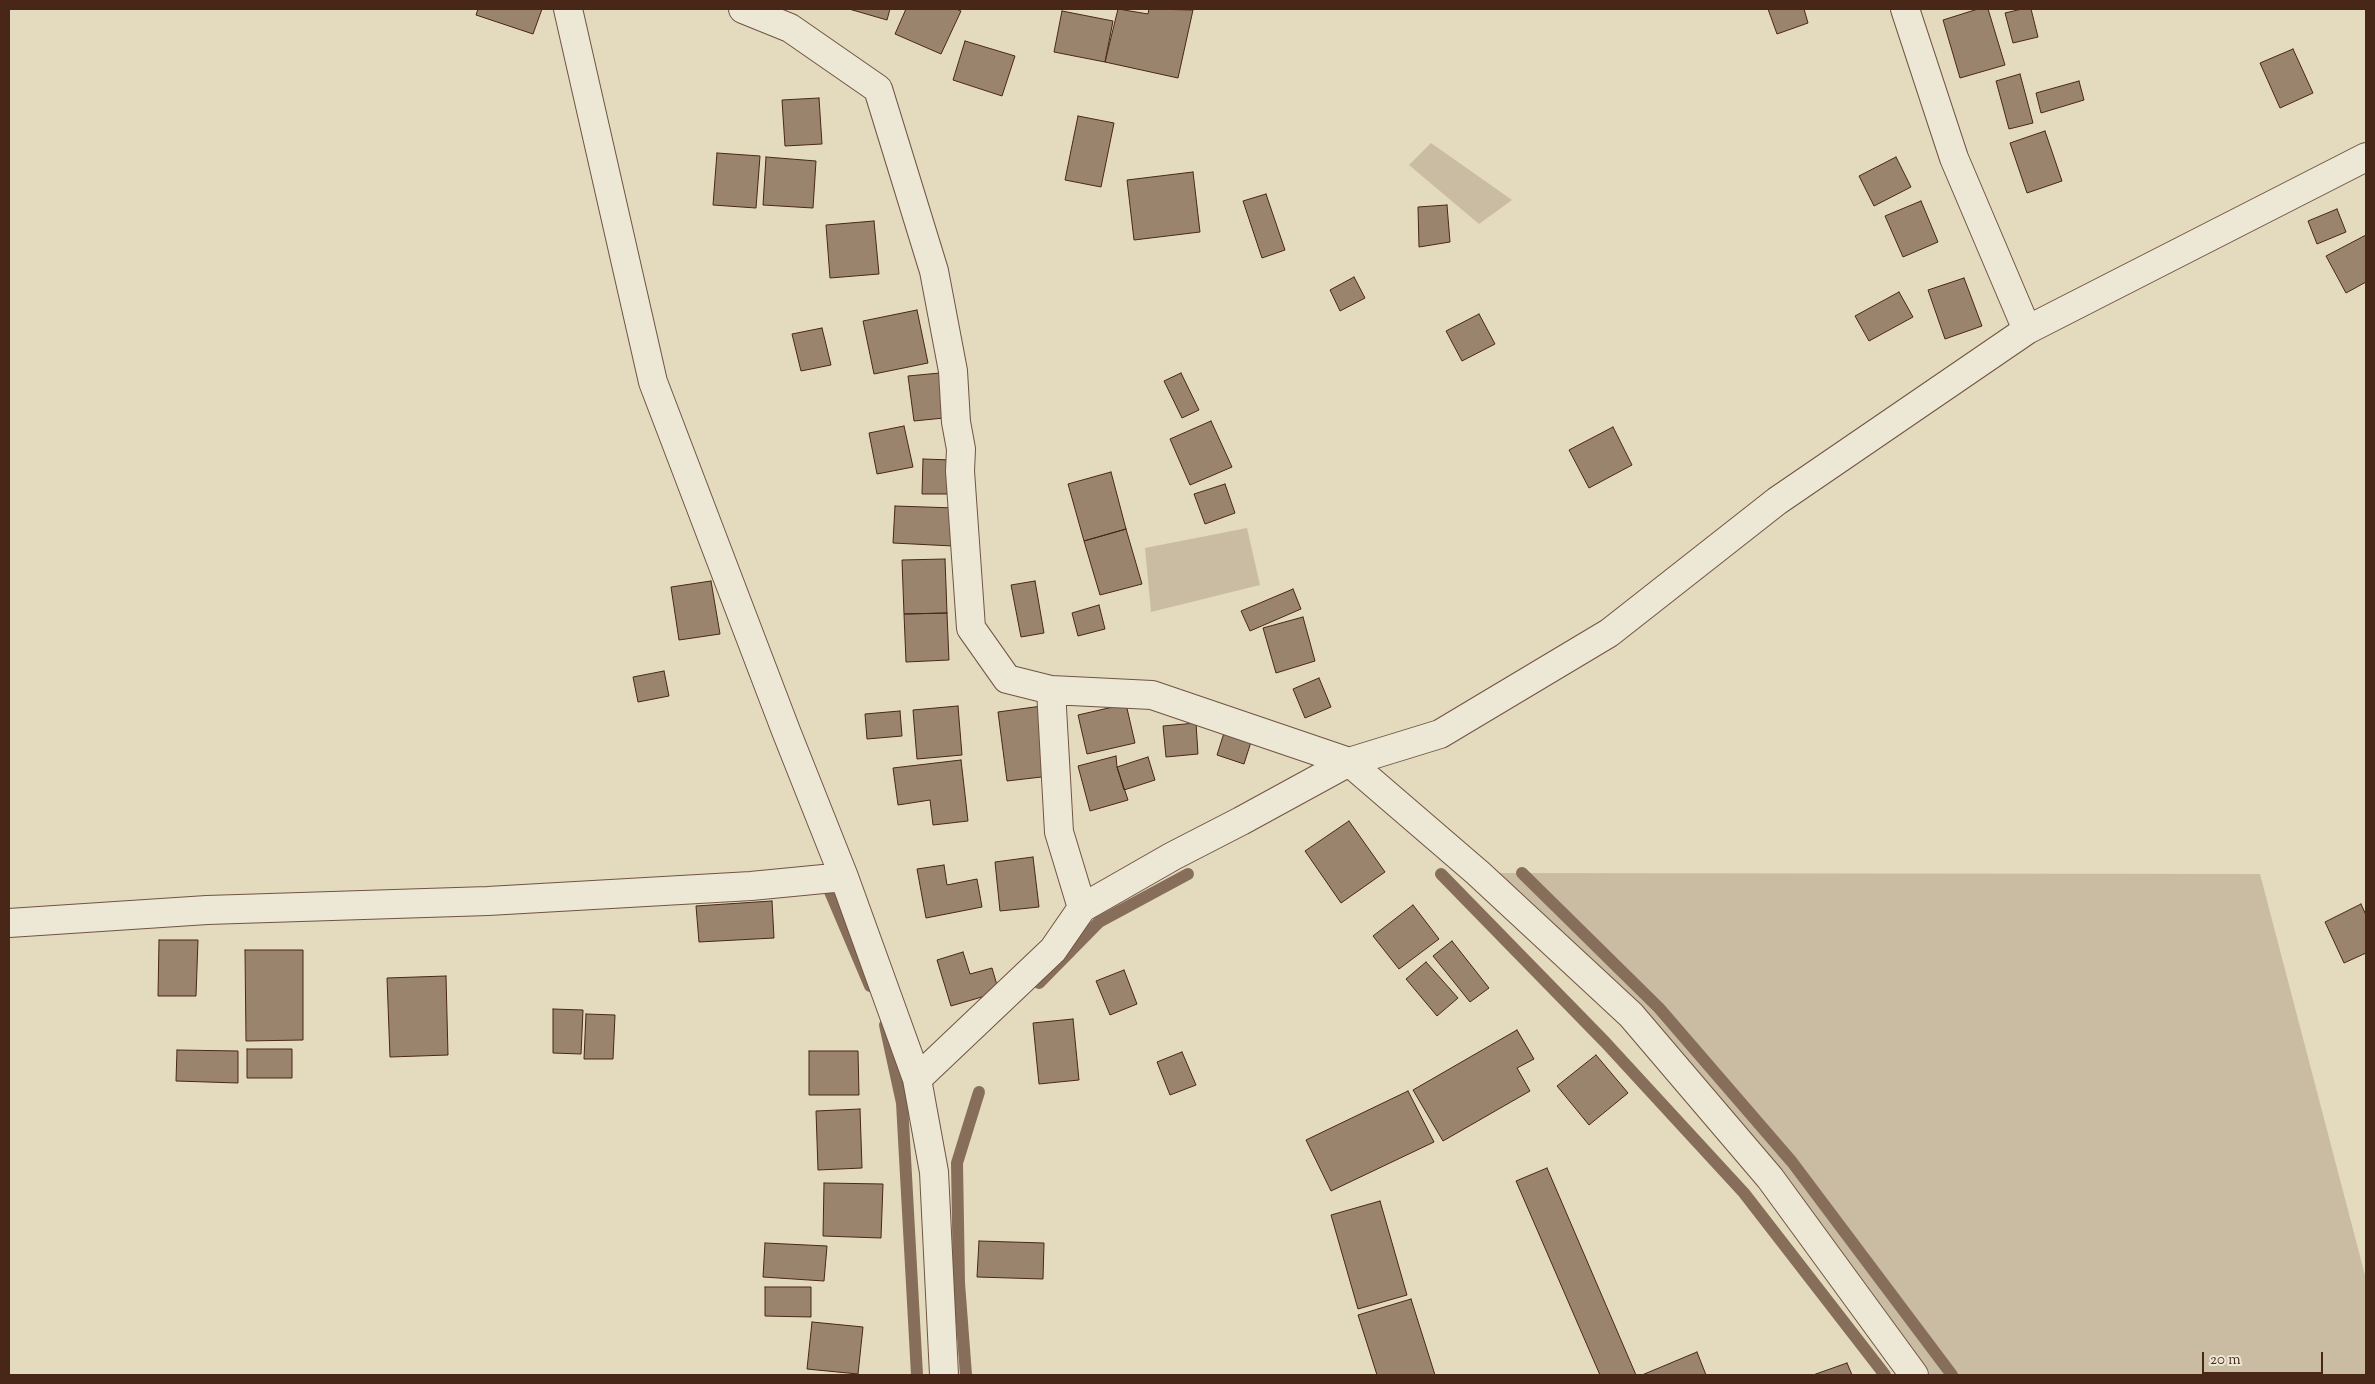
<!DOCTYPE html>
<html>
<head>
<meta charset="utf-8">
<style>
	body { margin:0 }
	#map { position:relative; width:2375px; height:1384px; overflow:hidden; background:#e4dabe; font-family:"Sorts Mill Goudy",serif }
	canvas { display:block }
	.frame { position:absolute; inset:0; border:10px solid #492718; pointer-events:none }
	.scale { position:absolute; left:2202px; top:1352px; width:121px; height:22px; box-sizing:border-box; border:2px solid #492718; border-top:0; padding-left:6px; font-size:15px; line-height:18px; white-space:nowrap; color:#492718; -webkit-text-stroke:4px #ede7d5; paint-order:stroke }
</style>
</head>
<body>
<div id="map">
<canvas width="2375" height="1384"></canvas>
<div class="frame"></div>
<div class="scale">20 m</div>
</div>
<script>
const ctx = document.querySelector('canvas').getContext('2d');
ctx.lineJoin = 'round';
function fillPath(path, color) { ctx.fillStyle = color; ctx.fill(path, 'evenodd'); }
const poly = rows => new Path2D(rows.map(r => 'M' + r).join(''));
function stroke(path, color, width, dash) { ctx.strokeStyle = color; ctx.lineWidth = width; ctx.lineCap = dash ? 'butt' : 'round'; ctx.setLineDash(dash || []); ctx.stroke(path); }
fillPath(poly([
	[1431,143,1512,200,1479,224,1409,165],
	[1247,528,1260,585,1151,612,1145,548],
	[1478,873,2260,874,2366,1279,2366,1375,1914,1375,1766,1174]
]), '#cabca2');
stroke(poly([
	[1522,873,1659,1008,1792,1162,1952,1375],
	[1441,874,1605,1042,1744,1193,1885,1375],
	[828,887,870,986],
	[1039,983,1099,922,1188,874],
	[885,1025,902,1103,917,1375],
	[966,1375,959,1283,957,1163,979,1092]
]), '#866e5a', 12);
const building = poly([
	[478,9,542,9,533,34,476,15,478,9],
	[849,9,890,9,887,20,849,9],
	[906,9,956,9,961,11,941,54,895,34,906,9],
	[1118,9,1148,14,1149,9,1193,10,1178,78,1105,62,1118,9],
	[1768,9,1804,9,1808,23,1777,34,1768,9],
	[1978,9,1988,9,2005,65,1960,78,1943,20,1978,9],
	[2022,9,2031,9,2038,37,2013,43,2005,13,2022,9],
	[1062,11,1113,21,1105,62,1054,52,1062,11],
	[965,41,1015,56,1002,96,953,80,965,41],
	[2293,49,2313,93,2280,108,2260,63,2293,49],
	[2020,74,2033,123,2009,129,1996,81,2020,74],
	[2079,81,2084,100,2041,113,2036,93,2079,81],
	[819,98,822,144,785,146,782,100,819,98],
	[1078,116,1114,123,1101,187,1065,180,1078,116],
	[2045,131,2062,181,2027,193,2010,143,2045,131],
	[717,153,760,156,756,208,713,205,717,153],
	[766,157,816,161,813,208,763,205,766,157],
	[1896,157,1911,187,1874,206,1859,176,1896,157],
	[1193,172,1200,232,1134,240,1127,180,1193,172],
	[1266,194,1285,250,1262,258,1243,201,1266,194],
	[1921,201,1938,242,1903,257,1885,216,1921,201],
	[1447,205,1450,242,1419,247,1418,207,1447,205],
	[2337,209,2346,232,2317,244,2308,221,2337,209],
	[874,221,879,274,830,278,826,225,874,221],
	[2366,235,2366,282,2346,293,2326,256,2366,235],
	[1354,277,1365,298,1340,311,1330,290,1354,277],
	[1964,278,1982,326,1945,339,1928,290,1964,278],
	[1899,292,1913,317,1869,341,1855,316,1899,292],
	[917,310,928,363,874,374,863,321,917,310],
	[1479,314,1495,344,1462,361,1446,331,1479,314],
	[822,328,831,365,801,371,792,334,822,328],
	[940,373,944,418,914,421,908,376,940,373],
	[1181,373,1199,410,1182,418,1164,381,1181,373],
	[1211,421,1232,467,1190,485,1170,439,1211,421],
	[904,426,913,467,877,474,869,433,904,426],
	[1613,427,1632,465,1589,488,1569,450,1613,427],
	[923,459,952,460,952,494,922,494,923,459],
	[1111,472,1126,529,1084,541,1068,484,1111,472],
	[1225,484,1235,513,1205,524,1194,494,1225,484],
	[895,506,955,508,953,546,893,543,895,506],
	[1126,529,1142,584,1100,595,1084,541,1126,529],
	[945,559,947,613,904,614,902,560,945,559],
	[711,581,720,634,679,640,671,587,711,581],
	[1035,581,1044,633,1021,637,1011,585,1035,581],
	[1293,589,1301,609,1250,631,1241,611,1293,589],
	[1099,605,1105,629,1078,636,1072,613,1099,605],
	[947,613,949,660,906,662,904,614,947,613],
	[1303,617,1315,661,1276,673,1263,628,1303,617],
	[664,671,669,696,638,702,633,677,664,671],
	[1319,678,1331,707,1305,718,1293,689,1319,678],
	[1126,704,1135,743,1087,754,1078,715,1126,704],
	[958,706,962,755,917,759,913,710,958,706],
	[1042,706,1050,776,1007,781,998,712,1042,706],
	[900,711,902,736,867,739,865,714,900,711],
	[1196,723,1198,754,1166,757,1163,726,1196,723],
	[1224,733,1251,742,1244,764,1217,755,1224,733],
	[1116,756,1117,767,1128,800,1090,811,1078,766,1116,756],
	[1148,757,1155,780,1124,790,1117,767,1148,757],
	[961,760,968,821,933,825,930,800,898,805,893,768,961,760],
	[1349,821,1385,872,1341,903,1305,851,1349,821],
	[1033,857,1039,907,1000,911,995,862,1033,857],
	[944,865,947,885,977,879,982,907,926,918,917,869,944,865],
	[772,901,774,938,699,942,696,906,772,901],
	[2361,904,2366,915,2366,953,2344,963,2325,922,2361,904],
	[1413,905,1439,939,1399,969,1373,936,1413,905],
	[159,940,198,940,196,996,158,996,159,940],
	[1452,941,1489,988,1470,1002,1433,956,1452,941],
	[245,950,303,950,303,1040,246,1041,245,950],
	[963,952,970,974,992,968,999,992,951,1006,937,960,963,952],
	[1426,962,1458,998,1437,1016,1406,979,1426,962],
	[1124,970,1137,1004,1110,1015,1096,981,1124,970],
	[446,976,448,1055,390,1057,387,978,446,976],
	[553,1009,583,1010,581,1054,553,1053,553,1009],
	[586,1014,615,1015,613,1059,584,1059,586,1014],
	[1073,1019,1079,1080,1039,1084,1033,1023,1073,1019],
	[1517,1030,1534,1059,1517,1068,1530,1091,1443,1141,1413,1090,1517,1030],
	[247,1049,292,1049,292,1078,247,1078,247,1049],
	[177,1050,238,1051,238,1083,176,1081,177,1050],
	[809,1051,858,1051,859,1095,809,1095,809,1051],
	[1182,1052,1196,1085,1170,1095,1157,1062,1182,1052],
	[1596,1055,1628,1093,1589,1125,1557,1086,1596,1055],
	[1408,1091,1434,1142,1331,1191,1306,1140,1408,1091],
	[860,1109,862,1168,818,1170,816,1111,860,1109],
	[1547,1168,1636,1375,1600,1375,1516,1181,1547,1168],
	[824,1183,883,1184,881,1238,823,1236,824,1183],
	[1380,1201,1407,1295,1358,1309,1331,1215,1380,1201],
	[979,1241,1044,1243,1043,1279,977,1277,979,1241],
	[765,1243,827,1246,824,1281,763,1277,765,1243],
	[765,1287,811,1287,811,1317,765,1316,765,1287],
	[1411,1299,1435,1375,1377,1375,1358,1315,1411,1299],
	[812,1322,863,1327,858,1374,807,1369,812,1322],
	[1697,1352,1706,1375,1642,1375,1697,1352],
	[1847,1363,1852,1375,1813,1375,1847,1363]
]);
fillPath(building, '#9a846e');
stroke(building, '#492718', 1);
const minor = poly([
	[568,9,653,382,786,731,844,877,917,1079,934,1172,944,1375],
	[743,9,790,28,878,89,934,271,953,371,956,422,961,449,960,471,971,628,1007,679,1051,690],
	[1905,9,1954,158,2027,330],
	[1082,908,1059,832,1051,690,1152,695,1349,762,1478,873,1631,1015,1770,1178,1914,1375],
	[9,923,207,910,488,901,751,886,844,877],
	[917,1079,1053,950,1082,908,1173,856,1241,821,1349,762,1440,734,1609,633,1777,501,2027,330,2366,157]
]);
stroke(minor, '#705442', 30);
stroke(minor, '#ede7d5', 28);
</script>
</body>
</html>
